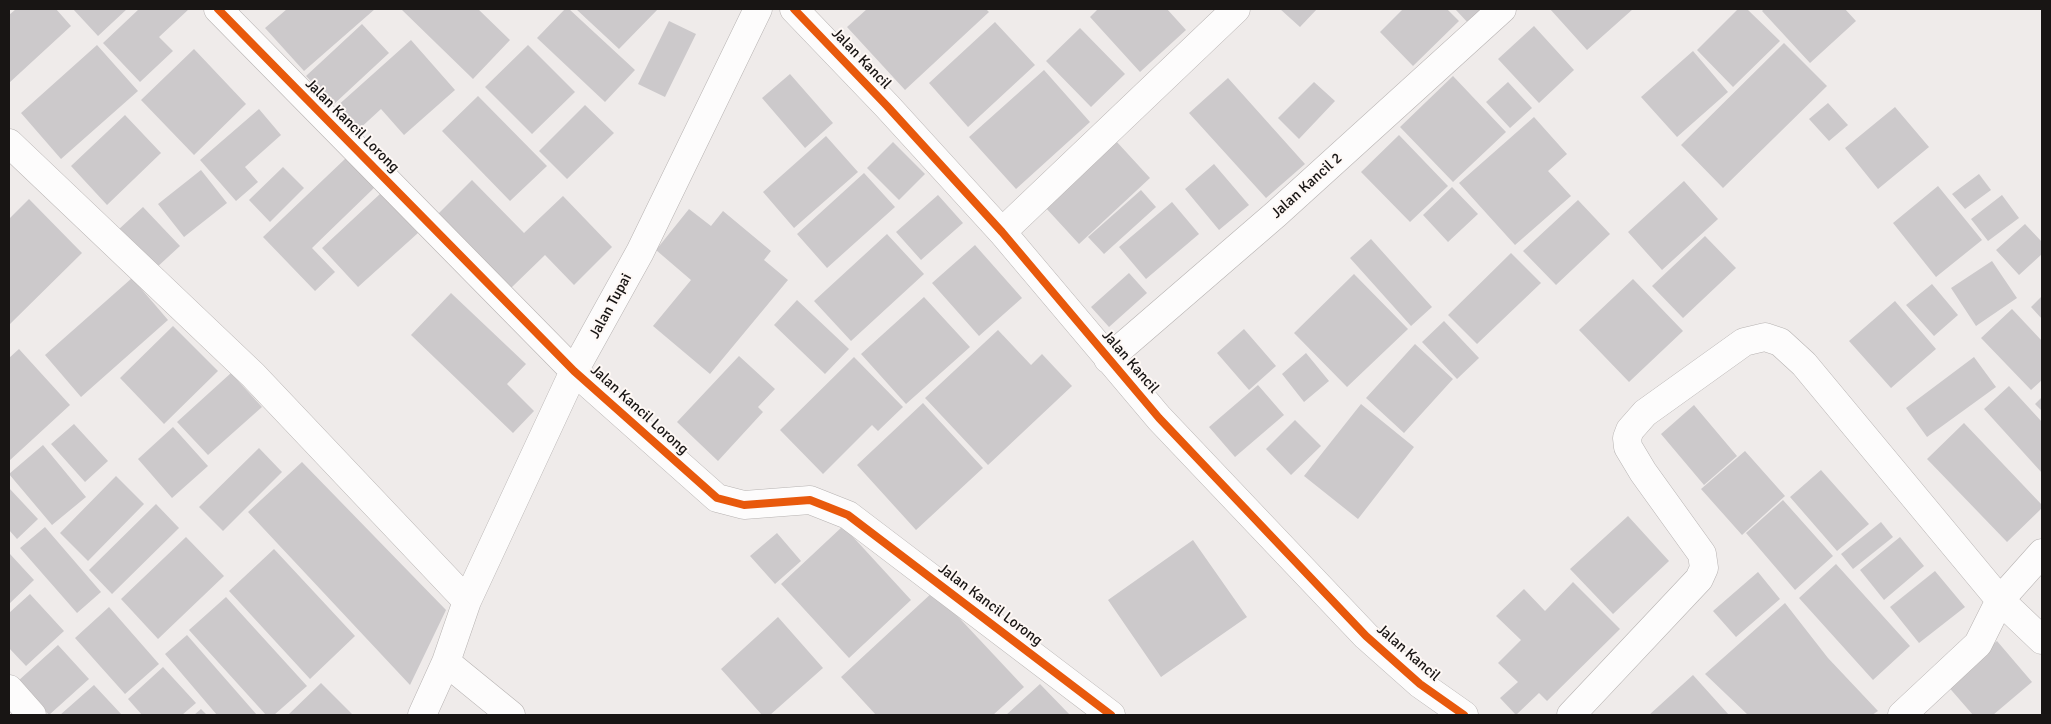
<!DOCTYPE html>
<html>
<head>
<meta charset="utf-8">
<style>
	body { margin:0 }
	#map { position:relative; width:2051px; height:724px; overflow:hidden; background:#efebea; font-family:Signika,sans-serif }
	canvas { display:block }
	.frame { position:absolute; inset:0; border:10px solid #181514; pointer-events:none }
</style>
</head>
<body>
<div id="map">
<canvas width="2051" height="724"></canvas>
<div class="frame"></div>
</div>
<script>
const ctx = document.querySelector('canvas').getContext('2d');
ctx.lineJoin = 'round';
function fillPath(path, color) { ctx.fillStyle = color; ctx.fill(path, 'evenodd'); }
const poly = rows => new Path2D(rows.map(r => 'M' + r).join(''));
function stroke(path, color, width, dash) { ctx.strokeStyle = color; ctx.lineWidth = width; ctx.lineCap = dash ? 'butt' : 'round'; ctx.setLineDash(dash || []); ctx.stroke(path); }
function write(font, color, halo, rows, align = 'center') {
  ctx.font = font + ' Signika,sans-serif'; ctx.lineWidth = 4; ctx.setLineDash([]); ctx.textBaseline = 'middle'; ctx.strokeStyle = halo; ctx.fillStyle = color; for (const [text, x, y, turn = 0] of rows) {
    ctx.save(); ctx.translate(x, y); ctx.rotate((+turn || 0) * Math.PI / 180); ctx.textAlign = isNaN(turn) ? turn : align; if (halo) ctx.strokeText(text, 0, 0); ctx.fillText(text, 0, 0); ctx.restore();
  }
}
fillPath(poly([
	[16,9,56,9,71,26,9,83,9,15],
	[73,9,127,9,98,36],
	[139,9,189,9,159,37,173,51,140,82,103,43],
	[287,9,375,9,304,71,265,28],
	[401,9,478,9,510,40,473,79],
	[565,9,569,9,635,70,605,102,537,38],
	[576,9,658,9,619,49],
	[867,9,986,9,989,12,905,90,847,27],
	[1098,9,1167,9,1186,30,1140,72,1090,17],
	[1280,9,1317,9,1300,27],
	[1403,9,1447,9,1459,21,1413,66,1380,32],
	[1455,9,1487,9,1470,25],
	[1550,9,1633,9,1587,50],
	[1738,9,1747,9,1780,41,1733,87,1697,50],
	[1764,9,1845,9,1856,21,1810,63,1762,11],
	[669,21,696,34,665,97,638,84],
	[995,22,1035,65,968,127,929,83],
	[362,24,389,53,333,105,306,76],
	[1534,26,1574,70,1539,103,1498,59],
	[1080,28,1125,74,1091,107,1046,61],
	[411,40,455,90,404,135,381,109,356,132,335,108],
	[1784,43,1827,86,1723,188,1681,145],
	[97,45,138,91,61,159,21,113],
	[528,45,575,92,532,134,485,87],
	[194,49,246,104,194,155,141,100],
	[1693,51,1728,92,1677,137,1641,97],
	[1044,70,1090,122,1016,189,969,137],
	[790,74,833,123,805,148,762,98],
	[1453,76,1506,132,1453,182,1400,127],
	[1228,78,1305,164,1266,198,1189,113],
	[1314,82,1335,101,1299,139,1278,118],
	[1508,82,1532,108,1510,128,1486,102],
	[478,96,547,166,510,201,442,131],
	[1828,103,1848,125,1829,141,1809,119],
	[585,105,614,133,567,179,539,151],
	[1895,107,1929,147,1878,189,1845,148],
	[259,109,281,135,245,167,258,182,236,201,200,160],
	[125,115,161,153,107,205,71,166],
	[1534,117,1567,154,1548,171,1571,196,1515,245,1459,183],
	[1399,135,1448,186,1410,222,1361,172],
	[826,136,858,172,794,228,763,192],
	[1116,141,1150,178,1079,244,1045,207],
	[893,142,925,174,899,200,867,168],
	[346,158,375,187,312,248,335,272,315,291,263,237],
	[1214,164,1249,205,1219,230,1185,189],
	[283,167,304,188,270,222,249,200],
	[201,170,227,203,184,237,158,204],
	[864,173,895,207,827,268,797,234],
	[1979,174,1991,190,1965,209,1952,194],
	[472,180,524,233,563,196,612,247,574,285,545,255,511,288,438,214],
	[1684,181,1718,219,1662,270,1628,232],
	[1938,186,1982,240,1936,277,1893,223],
	[1452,187,1478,214,1448,242,1423,215],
	[1141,190,1156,207,1104,254,1088,237],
	[381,193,418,233,358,287,322,248],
	[938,195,963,223,921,260,896,232],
	[2002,195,2019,218,1988,241,1971,219],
	[29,199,82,253,9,325,9,219],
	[1578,200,1610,234,1556,285,1523,251],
	[1172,202,1199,234,1146,279,1119,247],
	[143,207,180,246,155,269,118,230],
	[689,209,711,226,723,211,771,251,764,260,788,280,710,374,653,326,691,280,656,250],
	[2025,224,2042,242,2042,254,2019,275,1996,250],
	[887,234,924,274,851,341,814,301],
	[1705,236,1736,268,1683,318,1652,286],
	[1371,239,1432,307,1411,326,1350,258],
	[975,245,1022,298,979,336,932,283],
	[1511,253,1541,283,1477,344,1448,315],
	[1992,261,2017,298,1976,326,1951,288],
	[1129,273,1147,293,1109,327,1091,307],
	[1354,274,1408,329,1347,387,1294,333],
	[132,278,168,320,81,397,45,355],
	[1633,279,1683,331,1629,382,1579,330],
	[1932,284,1958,315,1934,336,1906,305],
	[451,293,526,364,507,384,534,411,513,433,411,335],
	[2042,296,2042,319,2031,307],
	[924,297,970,347,906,404,861,354],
	[797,300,849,349,825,374,774,325],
	[1895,301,1936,349,1891,388,1849,341],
	[2012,309,2042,341,2042,380,2031,390,1981,338],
	[1444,321,1479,358,1457,379,1422,342],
	[173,326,218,371,164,424,120,378],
	[1244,329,1276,366,1249,390,1217,353],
	[998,330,1031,365,1042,354,1072,386,988,465,925,398],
	[1415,344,1453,379,1404,433,1366,398],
	[19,349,70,405,9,461,9,358],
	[1306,353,1329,381,1304,402,1282,374],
	[739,356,775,389,758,407,763,412,718,461,677,422],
	[854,357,903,407,878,431,872,425,823,474,780,430],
	[1974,357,1996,387,1927,437,1906,408],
	[231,373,262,407,208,455,177,422],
	[1258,385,1284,415,1235,457,1209,427],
	[2009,386,2042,422,2042,473,1984,409],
	[2042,397,2042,411,2035,404],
	[923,403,983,468,916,530,857,465],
	[1361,404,1414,447,1358,519,1304,476],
	[1694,405,1737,456,1704,485,1661,434],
	[1295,420,1321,446,1291,475,1266,449],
	[1964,423,2042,505,2042,508,2007,542,1927,459],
	[74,424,108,461,85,482,51,444],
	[173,427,208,466,172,498,138,459],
	[43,445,86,497,52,525,9,474],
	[259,448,282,472,223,531,199,507],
	[1745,451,1785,496,1742,535,1701,489],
	[302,462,446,610,410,685,248,512],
	[1821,470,1869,524,1837,551,1790,497],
	[116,476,144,504,88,561,60,533],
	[9,488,38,519,17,539,9,530],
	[1783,500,1833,556,1795,590,1746,533],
	[156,504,179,528,112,594,89,570],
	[1628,516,1669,561,1613,614,1570,569],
	[1881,522,1893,537,1853,569,1841,554],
	[843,526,911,600,849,658,781,584],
	[45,527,101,592,77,613,20,548],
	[777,533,801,561,775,584,750,556],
	[186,537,224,576,158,639,121,599],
	[1900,537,1924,566,1884,600,1860,570],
	[1193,540,1247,617,1161,677,1108,600],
	[274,549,355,636,310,679,229,591],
	[10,554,34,580,9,604,9,556],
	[1836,564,1910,646,1873,680,1799,598],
	[1935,571,1965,607,1919,643,1890,607],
	[1758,572,1780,599,1736,637,1713,611],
	[1573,582,1620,629,1547,701,1539,693,1516,715,1500,698,1518,682,1498,663,1521,640,1496,616,1524,589,1545,611],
	[934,591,1024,687,993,715,876,715,841,677],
	[30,594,64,631,26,666,9,648,9,613],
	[226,597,307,686,274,715,266,715,189,630],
	[1785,603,1828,658,1878,711,1872,715,1748,715,1705,674],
	[109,607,159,664,125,694,75,638],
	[778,617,823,668,770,715,762,715,721,669],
	[187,635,257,715,217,715,165,654],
	[1997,641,2032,682,1993,715,1973,715,1946,684],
	[58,645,89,679,49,715,18,681],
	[163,667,196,703,182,715,142,715,128,699],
	[1693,675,1729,715,1649,715],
	[321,683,353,715,288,715],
	[1040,684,1070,715,1006,715],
	[94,685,122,715,60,715],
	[201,709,207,715,194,715]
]), '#ccc9cb');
const minor = poly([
	[218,9,574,371,717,498,744,505,810,500,848,515,1111,715],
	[794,9,887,106,1002,232,1159,418,1366,636,1420,684,1464,715],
	[9,143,253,375,467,601],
	[1002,232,1236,9],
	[1108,359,1276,214,1502,9],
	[446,662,511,715],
	[9,689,32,715],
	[422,715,446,662,467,601,574,371,640,252,758,9],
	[1571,715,1699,579,1704,568,1702,554,1643,472,1628,447,1627,438,1630,430,1645,413,1744,342,1765,337,1780,342,1804,364,2000,600,2042,640],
	[1902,715,1978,644,2000,600,2042,553]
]);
stroke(minor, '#b6b2b1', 29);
stroke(minor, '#fdfcfc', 28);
stroke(poly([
	[218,9,574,371,717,498,744,505,810,500,848,515,1111,715],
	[794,9,887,106,1002,232,1159,418,1366,636,1420,684,1464,715]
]), '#e8590c', 8);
write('15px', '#181514', '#fef8f5', [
	["Jalan Kancil",861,59,46],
	["Jalan Kancil Lorong",352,126,45],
	["Jalan Kancil 2",1307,186,-42],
	["Jalan Tupai",611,306,-61],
	["Jalan Kancil",1130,362,49],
	["Jalan Kancil Lorong",639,410,42],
	["Jalan Kancil Lorong",990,605,37],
	["Jalan Kancil",1408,653,41]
]);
</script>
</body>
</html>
